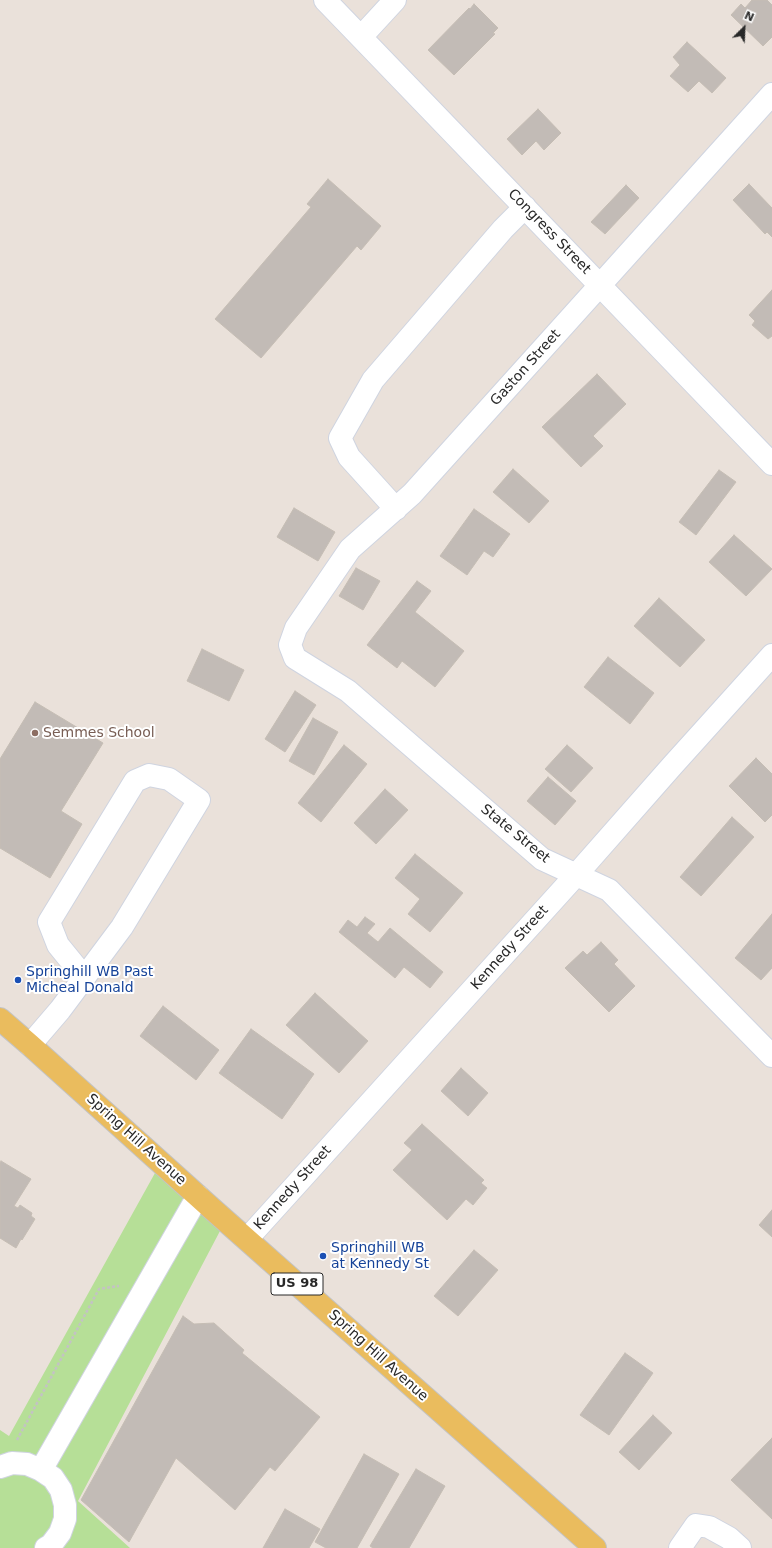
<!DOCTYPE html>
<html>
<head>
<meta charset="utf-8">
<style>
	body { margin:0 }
	#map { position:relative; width:772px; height:1548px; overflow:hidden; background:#eae1da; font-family:"DejaVu Sans",sans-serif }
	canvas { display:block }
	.north { position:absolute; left:724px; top:8px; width:40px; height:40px; -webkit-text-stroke:3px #fff; paint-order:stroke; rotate:24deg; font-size:11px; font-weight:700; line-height:16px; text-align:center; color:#282828 }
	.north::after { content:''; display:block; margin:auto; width:14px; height:18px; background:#282828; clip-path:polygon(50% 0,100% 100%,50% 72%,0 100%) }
</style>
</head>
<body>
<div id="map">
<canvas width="772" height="1548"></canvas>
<div class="north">N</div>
</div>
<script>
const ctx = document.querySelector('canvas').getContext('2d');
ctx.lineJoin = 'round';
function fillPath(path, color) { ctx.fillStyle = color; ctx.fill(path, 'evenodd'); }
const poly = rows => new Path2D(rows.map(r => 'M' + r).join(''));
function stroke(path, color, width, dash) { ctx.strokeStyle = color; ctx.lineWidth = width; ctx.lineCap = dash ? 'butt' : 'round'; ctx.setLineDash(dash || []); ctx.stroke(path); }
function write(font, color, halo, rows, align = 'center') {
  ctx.font = font + ' "DejaVu Sans",sans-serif'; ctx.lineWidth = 4; ctx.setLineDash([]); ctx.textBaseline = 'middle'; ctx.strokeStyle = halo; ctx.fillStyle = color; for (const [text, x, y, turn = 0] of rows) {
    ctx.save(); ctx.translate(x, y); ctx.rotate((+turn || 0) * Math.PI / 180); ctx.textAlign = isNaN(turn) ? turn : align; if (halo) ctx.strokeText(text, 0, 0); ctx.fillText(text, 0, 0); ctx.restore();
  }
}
fillPath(poly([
	[155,1173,220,1231,78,1501,130,1548,0,1548,0,1430,9,1436]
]), '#b6df97');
const building = poly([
	[752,0,767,0,772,5,772,37,763,46,731,15,741,4,745,8,752,0],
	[474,4,498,28,493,33,495,34,454,75,428,50,469,8,470,9,474,4],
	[687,42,726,78,712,93,699,81,688,92,670,76,680,65,673,57,687,42],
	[538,109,561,133,544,150,536,141,522,155,507,139,538,109],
	[328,179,381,226,361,250,357,246,261,358,215,319,311,207,307,204,328,179],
	[749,184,772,208,772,237,767,232,765,234,733,200,749,184],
	[626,185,639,198,605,234,591,222,626,185],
	[772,290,772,336,768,339,752,325,755,321,749,315,772,290],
	[597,374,626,404,593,436,603,446,581,467,542,427,597,374],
	[513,469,549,501,529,523,493,492,513,469],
	[719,470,736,482,696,535,679,522,719,470],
	[294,508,335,532,318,561,277,537,294,508],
	[474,509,510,534,493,557,484,551,467,575,440,556,474,509],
	[734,535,772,569,746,596,709,562,734,535],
	[356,568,380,581,363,610,339,596,356,568],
	[417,581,431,591,415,612,464,651,435,687,402,661,397,668,367,645,417,581],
	[659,598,705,640,680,667,634,626,659,598],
	[202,649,244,670,229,701,187,681,202,649],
	[608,657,654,693,630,724,584,687,608,657],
	[295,691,316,705,285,752,265,739,295,691],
	[35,702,103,743,61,811,82,824,50,878,0,848,0,759,35,702],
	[313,718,338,732,314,775,289,761,313,718],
	[344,745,367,764,321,822,298,803,344,745],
	[567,745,593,768,571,792,545,769,567,745],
	[756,758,772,774,772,815,765,822,729,786,756,758],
	[548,777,576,801,555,825,527,801,548,777],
	[385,789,408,810,376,844,354,823,385,789],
	[732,817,754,837,701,896,680,877,732,817],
	[415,854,463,893,430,932,408,914,420,899,395,878,415,854],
	[772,914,772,968,761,980,735,958,772,914],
	[365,917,375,924,367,933,378,942,390,928,443,972,430,988,404,967,395,978,339,932,348,920,357,927,365,917],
	[601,942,618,960,614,964,635,986,609,1012,565,968,583,951,587,955,601,942],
	[315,993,368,1041,339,1073,286,1025,315,993],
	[163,1006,219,1050,196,1080,140,1036,163,1006],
	[251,1029,314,1074,282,1119,219,1073,251,1029],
	[461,1068,488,1093,468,1116,441,1091,461,1068],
	[422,1124,484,1180,481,1183,487,1188,473,1205,466,1199,447,1220,393,1170,412,1150,404,1143,422,1124],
	[1,1161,31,1179,14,1206,18,1208,20,1205,32,1213,31,1216,35,1219,22,1240,21,1239,16,1248,0,1238,0,1163,1,1161],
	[772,1210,772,1237,759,1225,772,1210],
	[474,1250,498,1270,458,1316,434,1296,474,1250],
	[183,1316,194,1324,214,1323,244,1350,242,1353,320,1417,275,1471,270,1467,235,1510,176,1458,129,1542,81,1500,183,1316],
	[625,1353,653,1373,609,1435,580,1415,625,1353],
	[653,1415,672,1433,639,1470,619,1452,653,1415],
	[772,1438,772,1519,731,1480,772,1438],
	[364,1454,399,1474,357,1548,326,1548,315,1542,364,1454],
	[416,1469,445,1486,409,1548,373,1548,370,1546,416,1469],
	[285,1509,320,1529,309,1548,263,1548,285,1509]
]);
fillPath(building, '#c2bbb6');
stroke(building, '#c5bdb4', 1);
const minor = poly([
	[325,0,772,464],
	[361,37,395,0],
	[772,94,412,494,350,549,296,628,290,645,295,658,348,691,542,859,609,890,772,1056],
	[396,509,349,457,340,438,373,380,503,229,525,207],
	[30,1045,60,1010,122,927,199,800,169,779,149,775,135,781,49,922,58,945,84,977],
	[247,1239,576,875,672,766,772,655],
	[0,1467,12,1463,27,1464,41,1470,53,1478,61,1490,65,1505,65,1519,60,1533,51,1545,46,1548],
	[41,1470,198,1196],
	[680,1548,696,1525,709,1527,729,1538,740,1548]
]);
const major = poly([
	[0,1019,30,1045,210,1207,595,1548]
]);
stroke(minor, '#cfd4e0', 24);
stroke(major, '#c3c3c3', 24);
stroke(poly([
	[17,1440,99,1289,119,1286]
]), '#c3c3c3', 2.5, [3, 2]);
stroke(minor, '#fff', 22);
stroke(major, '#eabc5e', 22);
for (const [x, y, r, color] of [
	[35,733,4,"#8d6e63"],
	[18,980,4,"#1a4fb4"],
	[323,1256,4,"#1a4fb4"]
]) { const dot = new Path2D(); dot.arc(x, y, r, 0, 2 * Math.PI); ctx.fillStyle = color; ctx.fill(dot); stroke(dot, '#fff', 1.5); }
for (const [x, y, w] of [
	[297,1284,52]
]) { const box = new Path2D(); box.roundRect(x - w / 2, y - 11, w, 22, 3); ctx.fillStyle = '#fff'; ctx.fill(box); stroke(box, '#282828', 1); }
write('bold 13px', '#282828', null, [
	["US 98",297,1284]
]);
write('14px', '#282828', '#fff', [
	["Congress Street",549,232,46],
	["Gaston Street",526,368,-48],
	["State Street",515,834,39],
	["Kennedy Street",510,948,-48],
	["Spring Hill Avenue",136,1140,42],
	["Kennedy Street",293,1188,-48],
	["Spring Hill Avenue",378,1356,42]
]);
write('14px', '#785e54', '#fff', [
	["Semmes School",43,733]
], 'left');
write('14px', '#164399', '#fff', [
	["Springhill WB Past",26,972],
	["Micheal Donald",26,988],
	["Springhill WB",331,1248],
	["at Kennedy St",331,1264]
], 'left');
</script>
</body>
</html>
